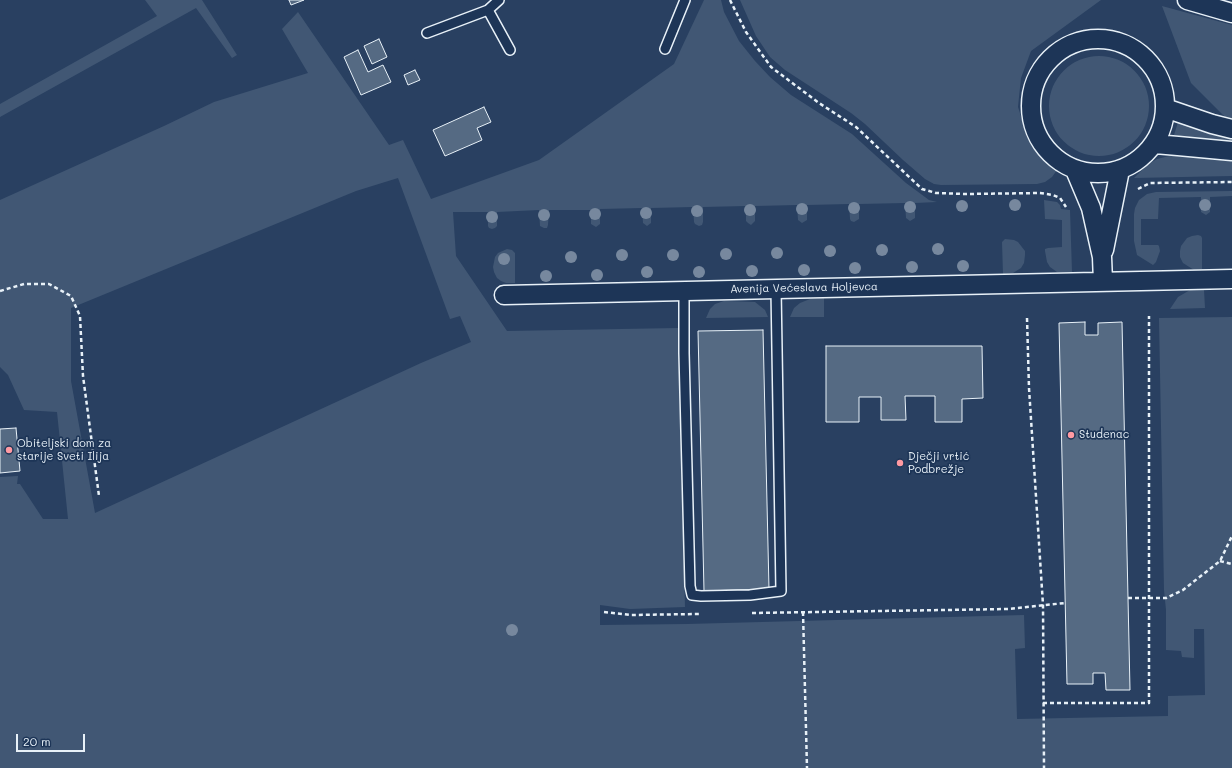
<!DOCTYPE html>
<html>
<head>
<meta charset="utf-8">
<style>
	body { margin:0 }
	#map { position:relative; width:1232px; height:768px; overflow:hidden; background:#294061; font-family:Mali,sans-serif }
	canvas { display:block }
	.scale { position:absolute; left:16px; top:734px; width:69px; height:18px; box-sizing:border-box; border:2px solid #e8f1f8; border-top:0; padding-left:5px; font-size:12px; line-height:14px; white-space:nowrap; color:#e8f1f8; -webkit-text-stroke:3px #1d3557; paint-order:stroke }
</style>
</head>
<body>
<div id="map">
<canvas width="1232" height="768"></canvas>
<div class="scale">20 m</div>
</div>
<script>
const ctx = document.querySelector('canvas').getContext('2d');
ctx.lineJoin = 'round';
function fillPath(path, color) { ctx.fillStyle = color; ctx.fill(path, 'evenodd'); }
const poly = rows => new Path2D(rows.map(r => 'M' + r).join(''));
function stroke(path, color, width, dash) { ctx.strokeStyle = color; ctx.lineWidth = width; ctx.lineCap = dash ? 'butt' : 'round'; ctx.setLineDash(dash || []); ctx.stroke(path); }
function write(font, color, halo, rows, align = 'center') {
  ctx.font = font + ' Mali,sans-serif'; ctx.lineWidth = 3.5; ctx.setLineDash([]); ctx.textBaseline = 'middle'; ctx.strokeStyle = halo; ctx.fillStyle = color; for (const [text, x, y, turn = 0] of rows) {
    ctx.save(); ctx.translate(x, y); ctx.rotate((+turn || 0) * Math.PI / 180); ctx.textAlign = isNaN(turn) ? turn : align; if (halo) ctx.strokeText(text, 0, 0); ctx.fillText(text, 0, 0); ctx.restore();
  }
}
fillPath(poly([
	[145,0,202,0,237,55,232,58,196,8,0,117,0,104,157,16],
	[704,0,721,0,724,12,739,41,755,61,770,77,791,95,852,134,906,183,925,197,929,200,937,202,915,203,915,218,910,221,906,218,905,203,859,204,859,219,854,222,851,221,850,219,849,204,807,205,807,220,802,223,798,220,797,205,755,206,755,221,751,225,748,223,746,221,746,206,703,207,703,222,702,225,699,226,695,224,694,222,693,207,651,208,651,223,647,226,643,223,642,208,600,209,600,224,596,227,591,224,591,210,549,210,548,225,547,228,544,228,540,226,539,210,497,212,497,226,495,228,492,229,489,228,488,226,488,212,453,212,456,256,507,331,678,328,685,607,630,609,600,605,600,625,687,624,1024,615,1025,648,1015,649,1017,719,1168,716,1168,696,1205,695,1204,629,1194,629,1194,658,1182,657,1181,651,1166,650,1166,610,1164,590,1159,318,1232,317,1232,768,0,768,0,477,18,476,17,484,20,484,43,519,68,519,57,412,24,410,8,375,0,367,0,200,164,126,214,102,308,73,282,29,298,12,389,145,403,140,431,199,539,160,674,64],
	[398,178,450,319,460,316,471,342,421,363,95,513,71,381,71,308,356,191],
	[740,0,1101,0,1031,51,1021,78,1018,107,1027,135,1042,157,1057,170,1052,177,1045,182,1037,184,941,185,934,184,925,179,903,160,865,124,851,113,785,70,770,57,756,36],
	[1162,6,1232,25,1232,124,1191,83],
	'1049 106a50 50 0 1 1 100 0a50 50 0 1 1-100 0Z',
	[1179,119,1232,136,1232,145,1208,142,1174,135],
	[1177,154,1232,160,1232,176,1134,178,1147,165,1157,159],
	[1232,191,1232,196,1210,197,1210,212,1206,215,1201,212,1201,197,1159,198,1158,219,1141,219,1141,245,1158,245,1159,246,1160,251,1156,262,1153,265,1137,255,1134,241,1134,214,1135,208,1139,200,1147,194,1156,192],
	[1044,200,1057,202,1060,205,1061,209,1070,210,1072,272,1057,272,1050,267,1047,262,1045,251,1045,249,1048,248,1062,247,1062,220,1045,219],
	[1198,235,1201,236,1202,238,1202,269,1194,270,1183,263,1180,257,1180,251,1181,246,1187,238,1192,236],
	[1005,239,1014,240,1018,242,1025,251,1025,255,1024,263,1021,268,1013,273,1003,274,1002,242],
	[507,249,512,250,515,253,515,283,506,283,501,281,497,278,494,272,493,267,495,257,498,253],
	[1190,290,1204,290,1205,308,1170,309,1178,297],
	[824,298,824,317,790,317,794,308,800,303,810,299],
	[724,301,755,302,765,310,768,317,706,318,710,309,715,304]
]), '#415774');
const building = poly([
	[289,0,304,0,291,5,289,0],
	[379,39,387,57,372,64,364,46,379,39],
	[358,50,368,72,383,65,391,82,361,95,344,57,358,50],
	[415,70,420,80,408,85,404,75,415,70],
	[484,107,491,122,477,128,482,140,445,156,433,130,484,107],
	[1085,322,1085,335,1098,335,1098,323,1122,322,1130,690,1106,690,1105,673,1093,673,1093,684,1067,684,1059,323,1085,322],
	[763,330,769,589,704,591,698,331,763,330],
	[826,346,982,346,983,398,962,399,962,422,935,422,935,396,905,396,906,420,881,420,881,397,859,397,859,422,826,422,826,346],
	[16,428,20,471,0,473,0,429,16,428]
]);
fillPath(building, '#556a83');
stroke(building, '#e8f1f8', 1);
const lane = poly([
	[488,10,510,50],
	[427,33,488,10,499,0],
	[665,49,685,0],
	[684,291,684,353,690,586,692,595,701,596,750,595,781,591,776,289]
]);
const street = poly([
	[1187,0,1232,13],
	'1031 106a67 67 0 1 1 134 0a67 67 0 1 1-134 0Z',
	[1165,108,1212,124,1232,129],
	[1155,144,1178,146,1232,151],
	[1075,170,1091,208,1102,257,1103,282],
	[1104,250,1120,170],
	[504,295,1232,279]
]);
stroke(lane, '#e8f1f8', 12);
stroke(street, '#e8f1f8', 21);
stroke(poly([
	[730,0,746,32,771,67,819,103,856,127,922,189,936,193,966,194,1040,193,1053,195,1060,198,1066,207],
	[1138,189,1150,183,1232,182],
	[0,291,24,284,49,284,71,296,80,316,83,376,99,496],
	[1027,318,1029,388,1043,605,1044,768],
	[1220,561,1232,564],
	[1128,598,1166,598,1183,590,1220,561,1232,536],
	[604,612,631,615,699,614],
	[803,612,807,768],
	[752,613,1008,609,1065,603],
	[1043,703,1149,703,1149,316]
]), '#e8f1f8', 2.5, [4, 3]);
stroke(lane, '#1d3557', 9);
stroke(street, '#1d3557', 18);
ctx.fillStyle = '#77889e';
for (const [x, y] of [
	[1015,205],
	[1205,205],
	[962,206],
	[910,207],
	[854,208],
	[802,209],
	[750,210],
	[697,211],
	[646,213],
	[595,214],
	[544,215],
	[492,217],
	[938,249],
	[882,250],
	[830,251],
	[777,253],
	[726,254],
	[622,255],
	[673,255],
	[571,257],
	[504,259],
	[963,266],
	[912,267],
	[855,268],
	[804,270],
	[752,271],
	[647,272],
	[699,272],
	[597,275],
	[546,276],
	[512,630]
]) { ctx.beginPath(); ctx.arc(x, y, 6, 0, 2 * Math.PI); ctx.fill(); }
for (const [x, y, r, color] of [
	[1071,435,4,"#ff9aa2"],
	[9,450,4,"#ff9aa2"],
	[900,463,4,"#ff9aa2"]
]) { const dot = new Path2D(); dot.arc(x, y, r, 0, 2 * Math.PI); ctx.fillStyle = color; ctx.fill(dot); stroke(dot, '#1d3557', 1.5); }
write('11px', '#e8f1f8', '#1d3557', [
	["Avenija Većeslava Holjevca",804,288,-1]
]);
write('11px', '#e8f1f8', '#1d3557', [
	["Studenac",1079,435],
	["Obiteljski dom za",17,444],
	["starije Sveti Ilija",17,457],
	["Dječji vrtić",908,457],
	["Podbrežje",908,470]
], 'left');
</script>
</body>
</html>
